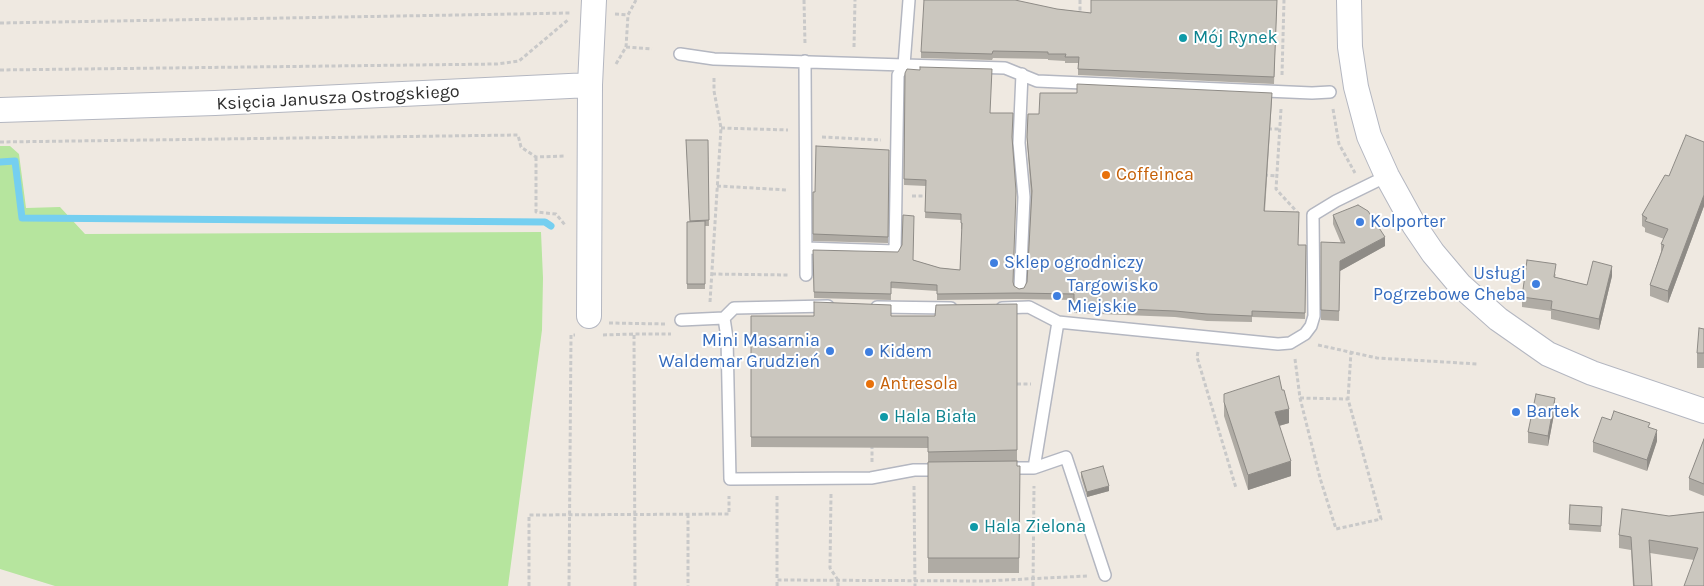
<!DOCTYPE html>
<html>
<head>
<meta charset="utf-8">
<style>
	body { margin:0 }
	canvas { display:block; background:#efe9e1 }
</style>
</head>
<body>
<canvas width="1704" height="586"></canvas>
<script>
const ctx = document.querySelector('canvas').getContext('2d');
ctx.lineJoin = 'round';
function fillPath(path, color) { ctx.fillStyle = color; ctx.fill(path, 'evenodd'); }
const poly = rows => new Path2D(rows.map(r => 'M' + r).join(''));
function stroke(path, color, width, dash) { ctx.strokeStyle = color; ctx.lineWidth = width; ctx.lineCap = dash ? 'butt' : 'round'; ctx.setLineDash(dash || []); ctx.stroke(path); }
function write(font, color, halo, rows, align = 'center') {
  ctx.font = font + ' Karla,sans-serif'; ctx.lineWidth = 4; ctx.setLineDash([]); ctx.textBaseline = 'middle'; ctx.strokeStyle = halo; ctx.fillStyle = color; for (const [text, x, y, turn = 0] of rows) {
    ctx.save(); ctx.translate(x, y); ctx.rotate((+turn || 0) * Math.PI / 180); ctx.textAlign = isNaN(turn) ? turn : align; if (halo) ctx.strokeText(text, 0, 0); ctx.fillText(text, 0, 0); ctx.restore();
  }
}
fillPath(poly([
	[0,146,10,146,19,154,26,208,60,207,85,234,541,232,543,278,542,330,508,586,55,586,0,569]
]), '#b6e59e');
stroke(poly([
	[0,162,15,161,22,218,545,222,551,226]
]), '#75cff0', 7);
const lane = poly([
	[680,54,714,59,904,65,909,0],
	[805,61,806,275],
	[806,248,895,251,898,75,904,65,1005,68,1037,81,1312,93,1330,92],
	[1020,288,1024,197,1019,143,1022,74],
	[877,307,951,308],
	[1002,308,1029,307,1058,322,1278,344,1290,343,1305,334,1311,326,1314,316,1313,215,1336,201,1387,176],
	[724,318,734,308,828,306],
	[681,320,724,318,727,338,730,479,871,478,914,470,943,470],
	[1006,468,1034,468,1058,322],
	[1034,468,1066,457,1105,575]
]);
const street = poly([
	[1349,0,1350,47,1356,87,1369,136,1387,176,1414,225,1433,253,1460,285,1498,319,1548,354,1592,373,1704,411],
	[0,110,215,103,590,85],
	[589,316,590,85,594,0]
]);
stroke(lane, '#b4b7c1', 14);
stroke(street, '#b4b7c1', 26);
stroke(poly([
	[804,0,805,44],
	[1080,0,1080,14],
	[615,14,628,15],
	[0,23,570,13],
	[626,47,652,49],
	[854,47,855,0],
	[616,64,626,47,628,15,636,0],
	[0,70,497,64,519,61,569,19],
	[1282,75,1284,0],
	[1281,109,1276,189,1297,212],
	[1333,109,1339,144,1355,173],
	[721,128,788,130],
	[1268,129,1280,129],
	[822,137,881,140],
	[0,142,518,135,521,147,536,157,566,156],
	[536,157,536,212,556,214,565,225],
	[1264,175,1277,176],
	[717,186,788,190],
	[912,196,928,196],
	[712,274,788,275],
	[710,302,721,128,714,91,714,77],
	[609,323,666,324],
	[603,335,634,334],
	[1318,345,1377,358,1478,364],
	[1198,352,1197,357,1236,488],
	[1295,359,1300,398,1320,478,1336,529,1381,519,1348,399,1351,352],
	[1017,384,1031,384],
	[1300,398,1348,399],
	[872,462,872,447],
	[914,486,915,586],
	[831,494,830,568,838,580,838,586],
	[777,496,777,580,985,581,1087,576],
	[688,514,688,586],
	[529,586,529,515,729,514,729,496],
	[569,586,571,335,575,335],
	[635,586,634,334,671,334],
	[777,586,777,580],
	[1033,586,1034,486]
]), '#c9c9c9', 3, [4, 2.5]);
stroke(lane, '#fff', 11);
stroke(street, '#fff', 24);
fillPath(poly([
	[1277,0,1274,84,1078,75,1078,63,1065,63,1065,61,1048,60,1048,59,993,58,992,60,921,58,921,52,1057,9,1091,13],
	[905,73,991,113,1012,139,1013,282,1014,286,1019,289,1024,288,1027,282,1031,195,1027,143,1028,114,1039,114,1272,99,1265,211,1298,245,1306,245,1305,319,1252,317,1252,322,1207,321,1175,317,1074,313,1074,300,1017,299,937,300,937,291,891,288,891,300,814,298,813,250,913,260,940,268,960,270,962,229,961,229,961,220,925,218,926,186,904,185],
	[686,140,708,140,709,226,705,226,705,289,687,289,687,222,690,221],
	[1704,142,1704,206,1668,303,1650,296,1650,285,1661,252,1661,244,1664,239,1645,232,1645,228,1642,226,1642,215,1669,176],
	[889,150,888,243,813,241,813,192,815,192],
	[1333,215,1385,246,1340,271,1339,321,1321,320,1321,242,1341,243,1333,224],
	[1556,274,1555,277,1587,285,1612,276,1599,330,1551,319,1551,311,1522,307,1522,297],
	[1017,304,1017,466,1020,466,1019,573,928,573,928,448,751,447,751,316,935,316],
	[1704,329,1704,368,1697,368,1697,353],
	[1224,394,1289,423,1279,426,1291,476,1248,490,1224,416],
	[1555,409,1548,446,1528,443,1528,432],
	[1611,420,1650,428,1657,441,1647,471,1593,452,1593,442],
	[1704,439,1704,496,1689,490,1689,478],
	[1081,472,1109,491,1087,497,1081,477],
	[1570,505,1602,507,1601,532,1569,530],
	[1704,512,1704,586,1694,560,1650,553,1652,586,1633,586,1631,550,1619,548,1619,535,1669,516]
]), '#afaba4');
fillPath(poly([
	[1704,195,1704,206,1668,303,1668,291],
	[1385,237,1385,246,1340,271,1339,321,1340,261],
	[1612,266,1612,276,1599,330,1599,319],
	[1555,398,1555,409,1548,446,1548,436],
	[1289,409,1289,423,1275,427,1275,412],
	[1657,430,1657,441,1647,471,1647,460],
	[1291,461,1291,476,1248,490,1248,475],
	[1109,486,1109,491,1087,497,1087,492]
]), '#8e8b86');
const building = poly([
	[924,0,1015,0,1057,9,1091,13,1091,0,1277,0,1274,77,1078,69,1079,57,1065,57,1066,54,1048,54,1048,52,993,51,992,54,921,52,924,0],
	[920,67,992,69,990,113,1013,113,1012,137,1016,191,1013,282,1014,286,1019,289,1024,288,1027,282,1032,191,1027,137,1028,114,1039,114,1040,93,1077,93,1077,84,1272,93,1264,211,1299,212,1298,245,1306,245,1305,313,1252,311,1252,316,1207,314,1175,311,1074,307,1074,294,1017,293,937,294,937,285,891,282,891,294,814,292,813,250,898,252,902,245,903,215,914,216,913,260,940,268,960,270,962,223,961,223,961,214,925,212,926,180,904,179,905,73,907,69,920,70,920,67],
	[1686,135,1704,142,1704,195,1668,291,1650,285,1664,245,1661,244,1668,229,1645,221,1647,218,1642,215,1665,175,1669,176,1686,135],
	[686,140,708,140,709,220,690,221,686,140],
	[816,146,889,150,888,237,813,234,813,192,815,192,816,146],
	[1358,205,1368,211,1385,237,1340,261,1339,311,1321,310,1321,242,1345,243,1333,215,1358,205],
	[705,221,705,284,687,284,687,222,705,221],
	[1527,260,1556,264,1554,277,1587,285,1593,261,1612,266,1599,319,1551,309,1552,301,1522,297,1527,260],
	[814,302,891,305,891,316,935,316,936,305,1017,304,1017,450,928,452,928,437,751,437,751,316,814,316,814,302],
	[1699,328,1704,329,1704,353,1697,353,1699,328],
	[1279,376,1282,390,1284,390,1289,409,1275,412,1291,461,1248,475,1224,402,1224,394,1279,376],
	[1536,394,1555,398,1548,436,1528,432,1536,394],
	[1614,411,1650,423,1648,427,1657,430,1647,460,1593,442,1602,417,1611,420,1614,411],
	[1704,439,1704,484,1689,478,1704,439],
	[1017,461,1017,466,1020,466,1019,558,928,558,928,462,1017,461],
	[1103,466,1109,486,1087,492,1081,472,1103,466],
	[1570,505,1602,507,1601,526,1569,524,1570,505],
	[1622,509,1669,516,1704,512,1704,586,1684,586,1698,548,1649,540,1652,586,1634,586,1631,537,1619,535,1622,509]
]);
fillPath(building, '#cbc7bf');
stroke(building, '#8e8b86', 1);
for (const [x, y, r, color] of [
	[1183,38,5,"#0f9aa8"],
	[1106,175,5,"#e8710a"],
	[1360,222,5,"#3f7fe0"],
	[994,263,5,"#3f7fe0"],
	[1536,284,5,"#3f7fe0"],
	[1057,296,5,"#3f7fe0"],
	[830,351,5,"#3f7fe0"],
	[869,352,5,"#3f7fe0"],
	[870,384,5,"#e8710a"],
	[1516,412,5,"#3f7fe0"],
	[884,417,5,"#0f9aa8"],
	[974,527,5,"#0f9aa8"]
]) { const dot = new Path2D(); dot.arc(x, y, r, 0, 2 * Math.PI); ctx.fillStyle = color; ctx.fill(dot); stroke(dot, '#fff', 2); }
write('18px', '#0d838f', '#fff', [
	["Mój Rynek",1193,38],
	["Hala Biała",894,417],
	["Hala Zielona",984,527]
], 'left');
write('18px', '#2e2e2e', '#fff', [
	["Księcia Janusza Ostrogskiego",338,98,-3]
]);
write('18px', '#c56008', '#fff', [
	["Coffeinca",1116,175],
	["Antresola",880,384]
], 'left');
write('18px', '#366cbe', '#fff', [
	["Kolporter",1370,222],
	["Sklep ogrodniczy",1004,263],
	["Usługi",1526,274,"right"],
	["Pogrzebowe Cheba",1526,295,"right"],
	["Targowisko",1067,286],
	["Miejskie",1067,307],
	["Mini Masarnia",820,341,"right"],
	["Waldemar Grudzień",820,362,"right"],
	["Kidem",879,352],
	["Bartek",1526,412]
], 'left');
</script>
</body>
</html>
